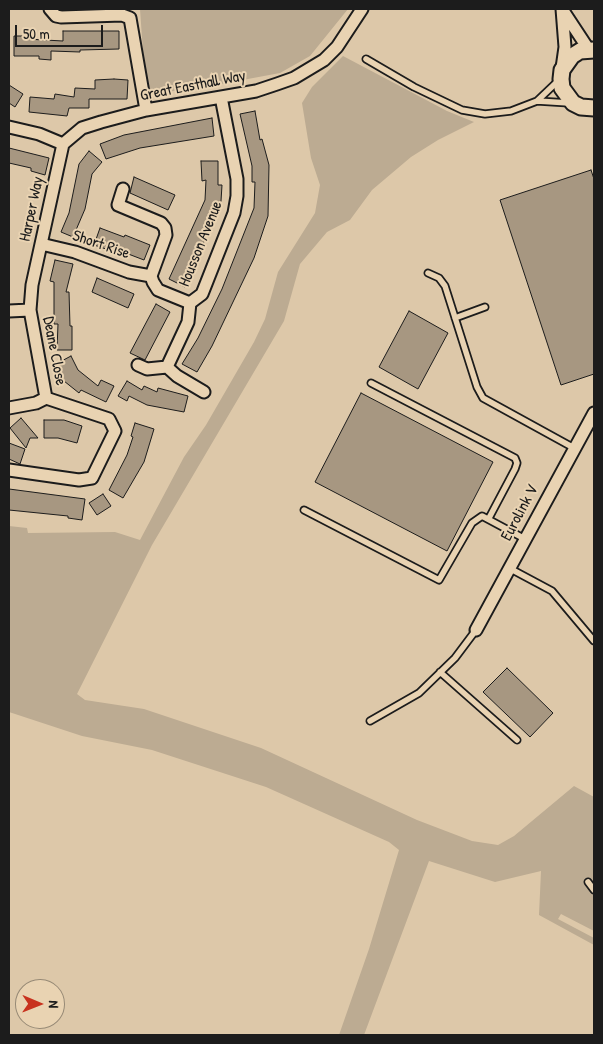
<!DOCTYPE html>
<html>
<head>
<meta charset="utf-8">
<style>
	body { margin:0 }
	#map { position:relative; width:603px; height:1044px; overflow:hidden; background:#ddc8a9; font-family:"Patrick Hand",sans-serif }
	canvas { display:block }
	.frame { position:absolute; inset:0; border:10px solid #1c1c1c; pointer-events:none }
	.north { position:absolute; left:15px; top:979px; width:50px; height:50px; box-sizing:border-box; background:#e9d3b2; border:1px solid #978a76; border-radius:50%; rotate:91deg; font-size:14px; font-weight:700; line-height:20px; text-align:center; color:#1c1c1c }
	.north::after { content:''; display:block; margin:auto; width:18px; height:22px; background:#c8321e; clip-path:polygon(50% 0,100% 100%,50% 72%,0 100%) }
	.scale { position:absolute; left:15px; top:25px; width:88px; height:22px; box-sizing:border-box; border:2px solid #1c1c1c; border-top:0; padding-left:6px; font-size:15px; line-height:18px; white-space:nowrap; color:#1c1c1c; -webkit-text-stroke:4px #e9d3b2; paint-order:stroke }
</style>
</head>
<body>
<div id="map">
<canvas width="603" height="1044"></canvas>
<div class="frame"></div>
<div class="north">N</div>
<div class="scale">50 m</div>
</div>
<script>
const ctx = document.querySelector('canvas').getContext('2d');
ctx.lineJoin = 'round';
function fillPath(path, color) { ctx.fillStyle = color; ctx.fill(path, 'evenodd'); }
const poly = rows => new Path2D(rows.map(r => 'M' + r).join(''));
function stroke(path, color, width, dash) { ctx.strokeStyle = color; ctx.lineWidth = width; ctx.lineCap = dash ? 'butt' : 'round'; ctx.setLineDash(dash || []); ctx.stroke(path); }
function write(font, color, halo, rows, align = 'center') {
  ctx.font = font + ' "Patrick Hand",sans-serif'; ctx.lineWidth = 4; ctx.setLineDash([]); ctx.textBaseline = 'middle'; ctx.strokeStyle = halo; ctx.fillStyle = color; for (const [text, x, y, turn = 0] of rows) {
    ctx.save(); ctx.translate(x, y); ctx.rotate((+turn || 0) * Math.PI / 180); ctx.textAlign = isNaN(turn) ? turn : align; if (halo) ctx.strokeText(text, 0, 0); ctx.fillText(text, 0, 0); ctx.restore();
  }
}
fillPath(poly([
	[140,9,348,9,310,56,280,73,221,84,216,75,211,72,209,86,146,95],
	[343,56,447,111,474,122,438,140,411,157,372,190,350,220,327,232,300,264,284,321,152,545,77,694,85,700,144,709,261,748,417,820,472,841,498,845,514,836,574,786,594,797,594,931,561,914,558,919,594,938,594,945,539,915,541,871,495,882,429,861,364,1035,339,1035,369,949,399,850,389,842,266,787,152,750,82,736,9,712,9,526,27,528,28,533,115,532,140,540,184,457,206,425,254,342,265,319,278,272,315,213,320,185,311,158,302,103,312,87]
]), '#bcab92');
const building = poly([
	[63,31,119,31,119,49,80,50,80,52,51,51,51,60,39,59,39,56,14,56,14,36,27,36,27,39,63,41,63,31],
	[114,79,128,80,127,99,89,99,89,108,69,108,67,116,29,112,30,97,54,99,55,94,74,97,75,88,95,89,95,80,114,79],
	[9,85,23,94,15,107,9,103,9,85],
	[255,111,260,140,262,139,269,165,268,216,254,258,212,346,197,372,182,364,198,338,222,289,254,208,255,182,252,182,252,166,240,114,255,111],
	[212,118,214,136,140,148,106,159,100,144,124,135,212,118],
	[9,148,49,158,45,175,31,171,31,168,9,163,9,148],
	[89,151,102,162,92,174,85,209,73,237,61,232,69,213,79,164,89,151],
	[201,161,218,161,218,185,222,185,221,201,185,287,169,279,205,200,206,180,202,181,201,161],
	[591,170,594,179,594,374,561,385,500,200,591,170],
	[134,177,175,195,168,210,130,193,134,177],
	[100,228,124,237,125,235,150,245,144,260,110,247,109,250,94,245,100,228],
	[55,260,73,264,66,292,69,292,70,326,72,326,72,350,57,350,58,324,54,324,54,282,50,281,55,260],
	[97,278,134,294,128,308,92,292,97,278],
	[156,304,170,312,145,360,130,353,156,304],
	[409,311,448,333,418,389,379,367,409,311],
	[71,356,78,370,98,386,101,380,114,386,106,402,81,390,79,393,64,381,56,364,71,356],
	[127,381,142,390,144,386,157,392,158,388,188,396,184,412,147,405,129,396,127,401,118,396,127,381],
	[361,393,493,462,447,551,315,482,361,393],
	[21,418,38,438,30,438,26,448,10,428,21,418],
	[44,420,64,420,82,426,77,443,58,438,44,438,44,420],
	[135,423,154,429,144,462,123,498,109,490,127,455,133,437,131,436,135,423],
	[9,443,25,449,20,464,9,459,9,443],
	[9,489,85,499,82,520,68,518,68,516,9,510,9,489],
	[103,494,111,506,97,515,89,503,103,494],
	[507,668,553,713,530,737,483,692,507,668]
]);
fillPath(building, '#a79781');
stroke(building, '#1c1c1c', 1);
const service = poly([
	[366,59,414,87,462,110,485,114,511,111,537,101,558,81],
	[537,101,569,103],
	[428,273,439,278,445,286,477,387,483,398,574,448],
	[455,318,485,307],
	[371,383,515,458,517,463,515,469,489,518],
	[304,510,439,580,472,523,482,516,525,539],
	[509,568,552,591,594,641],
	[440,672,517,740],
	[370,721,419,693,455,658,476,630],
	[588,882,594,890]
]);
const minor = poly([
	[50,9,56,16,61,17,122,15,130,18,146,110],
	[562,9,565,47,562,68],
	[562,9,589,50],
	[9,127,39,134,63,144,82,128,101,122,146,110,256,91,277,84,294,78,324,60,337,47,362,9],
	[123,189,118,205,161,223,165,228,166,235,151,276,153,282,158,290,190,303],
	[41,244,75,252,129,272,151,276],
	[190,303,202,294,234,213,237,196,237,179,221,97],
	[9,311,30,310],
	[138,365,147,369,167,367,188,322,190,303],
	[167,367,177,376,204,392],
	[46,398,30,310,32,285,63,144],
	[9,408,36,403,46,398,109,419,115,431,92,478,79,480,9,470],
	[476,630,594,413]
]);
const tertiary = poly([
	[594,50,580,51,572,56,562,70,561,79,562,88,573,103,581,107,594,108]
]);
stroke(service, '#1c1c1c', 9);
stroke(minor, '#1c1c1c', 15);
stroke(tertiary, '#1c1c1c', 19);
stroke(service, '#e9d3b2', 5.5);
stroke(minor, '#e9d3b2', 11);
stroke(tertiary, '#e9d3b2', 15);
write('16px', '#1c1c1c', '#e9d3b2', [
	["Great Easthall Way",193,86,-11],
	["Harper Way",32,209,-78],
	["Housson Avenue",201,244,-68],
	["Short Rise",101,245,19],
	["Deane Close",54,351,79],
	["Eurolink V",520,513,-62]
]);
</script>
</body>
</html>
